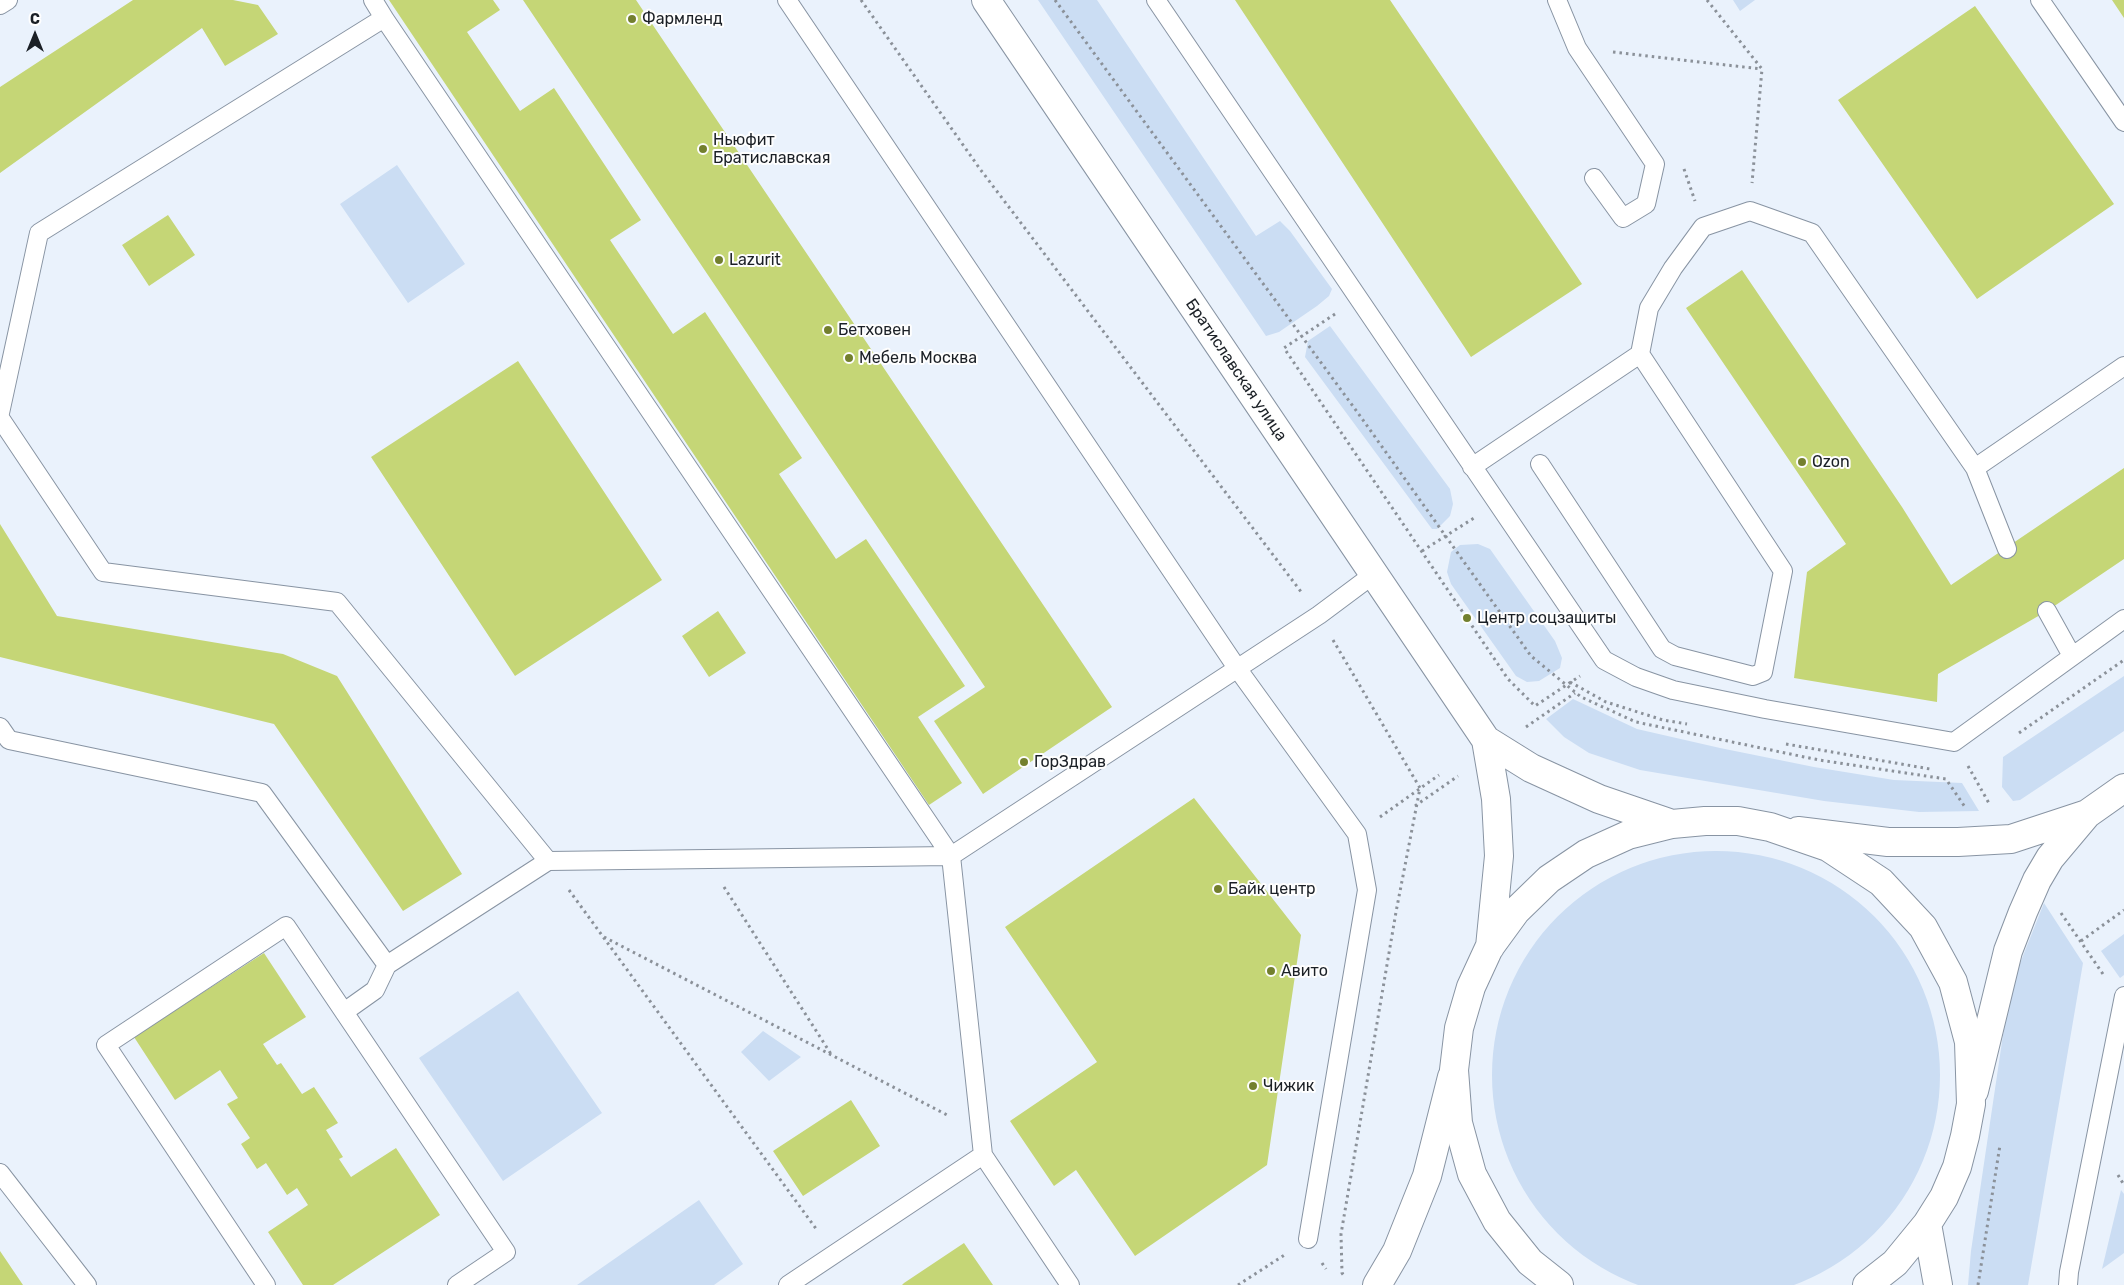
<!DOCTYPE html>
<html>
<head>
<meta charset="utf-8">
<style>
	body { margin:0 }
	#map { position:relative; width:2124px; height:1285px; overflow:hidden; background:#eaf2fc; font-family:Rubik,sans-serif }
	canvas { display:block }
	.north { position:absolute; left:10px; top:10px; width:50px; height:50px; -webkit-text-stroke:4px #fefefe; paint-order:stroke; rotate:0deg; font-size:14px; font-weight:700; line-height:20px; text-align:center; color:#1b2026 }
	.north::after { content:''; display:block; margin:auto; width:18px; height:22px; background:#1b2026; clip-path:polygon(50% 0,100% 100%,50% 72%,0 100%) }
</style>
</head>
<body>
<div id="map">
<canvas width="2124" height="1285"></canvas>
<div class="north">С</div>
</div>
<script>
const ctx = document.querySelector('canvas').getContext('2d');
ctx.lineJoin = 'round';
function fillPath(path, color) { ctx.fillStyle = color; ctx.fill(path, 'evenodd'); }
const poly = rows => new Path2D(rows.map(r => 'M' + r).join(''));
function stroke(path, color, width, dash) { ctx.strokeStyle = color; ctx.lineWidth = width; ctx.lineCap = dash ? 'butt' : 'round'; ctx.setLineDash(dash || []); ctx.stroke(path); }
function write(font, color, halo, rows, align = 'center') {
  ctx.font = font + ' Rubik,sans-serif'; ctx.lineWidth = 4; ctx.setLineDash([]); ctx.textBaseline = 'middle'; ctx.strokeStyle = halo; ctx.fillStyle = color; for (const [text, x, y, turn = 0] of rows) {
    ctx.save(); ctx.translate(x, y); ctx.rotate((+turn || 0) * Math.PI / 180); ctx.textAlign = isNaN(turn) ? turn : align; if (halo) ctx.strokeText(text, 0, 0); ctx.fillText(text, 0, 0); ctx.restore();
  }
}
fillPath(poly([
	[1038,0,1097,0,1256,236,1280,221,1290,231,1332,289,1329,296,1317,306,1279,332,1266,336],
	[1733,0,1755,0,1740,11],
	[397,165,465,264,408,303,340,204],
	[1330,326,1450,489,1453,504,1450,516,1437,529,1432,529,1305,357,1308,341],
	[1478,544,1490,549,1555,641,1562,658,1560,668,1539,681,1527,682,1516,676,1451,584,1447,572,1451,552,1460,545],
	[2124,676,2124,731,2020,800,2013,801,2002,787,2003,757],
	[1573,699,1637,729,1720,748,1814,767,1894,780,1962,783,1979,811,1919,812,1824,801,1640,770,1589,753,1564,737,1546,719],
	'1492 1075a224 224 0 1 1 448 0a224 224 0 1 1-448 0Z',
	[2044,903,2083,963,2028,1285,1968,1285,1971,1251,2003,1035,2013,981],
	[2124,934,2124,975,2120,978,2101,951],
	[518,991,602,1113,503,1181,419,1058],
	[763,1031,801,1057,769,1081,741,1052],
	[2121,1190,2124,1194,2124,1253,2102,1269],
	[699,1200,743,1264,714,1285,577,1285]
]), '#cbddf3');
fillPath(poly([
	[133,0,233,0,258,5,278,34,225,66,202,28,0,173,0,87],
	[389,0,493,0,500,10,467,32,520,111,554,88,641,220,610,240,673,334,705,312,802,458,779,474,836,559,866,539,965,686,918,717,962,783,929,805],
	[523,0,636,0,1112,707,983,794,934,721,985,687],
	[1235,0,1390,0,1582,284,1471,357],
	[2112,0,2124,0,2124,18],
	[1975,6,2114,204,1977,299,1838,100],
	[168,215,195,255,149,286,122,245],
	[1742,270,1902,507,1951,585,2124,468,2124,559,2047,611,1938,674,1937,702,1794,678,1807,572,1846,544,1686,308],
	[518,361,662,580,515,676,371,457],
	[0,524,57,616,283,654,337,676,462,874,403,911,274,724,0,657],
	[718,611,746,653,709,677,682,636],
	[1194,798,1301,935,1267,1165,1135,1256,1076,1170,1054,1186,1010,1121,1097,1062,1005,927],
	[264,953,306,1017,263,1044,277,1065,281,1063,302,1094,314,1087,338,1123,326,1130,343,1157,339,1159,351,1177,396,1148,440,1215,333,1285,303,1285,268,1232,308,1205,297,1188,287,1195,266,1163,257,1169,241,1144,250,1138,227,1104,238,1098,220,1070,175,1100,134,1037],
	[851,1100,880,1146,803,1196,773,1151],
	[964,1243,993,1285,902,1285,904,1283],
	[0,1251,23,1285,0,1285]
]), '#c5d676');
const service = poly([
	[787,0,1237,668,1357,834,1367,890,1308,1239],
	[1156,0,1604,660,1636,677,1673,690,1765,709,1954,742,2124,619],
	[1557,0,1577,48,1655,164,1646,204,1623,218,1594,178],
	[2040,0,2124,122],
	[0,5,8,0],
	[384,18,951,856,1319,615,1374,574],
	[0,413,39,233,384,18,373,0],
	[0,418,103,572,337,602,548,861,951,856,983,1155,788,1285],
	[1540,464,1662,649,1675,656,1753,676,1763,672,1783,571,1640,354],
	[1472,467,1640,354,1649,308,1673,268,1703,227,1750,211,1812,233,1975,468,2124,366],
	[1975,468,2007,549],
	[2047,611,2072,656],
	[0,727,9,740,262,793,387,965,548,861],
	[344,1012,375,990,387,965],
	[983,1155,1070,1285],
	[0,1173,87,1285],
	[266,1285,106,1045,286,926,506,1252,457,1285],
	[2068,1285,2069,1272,2124,996]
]);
const tertiary = poly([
	[1798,831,1888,842,1958,842,2011,839,2087,814,2124,788],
	[1974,1091,2008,951,2023,912,2037,880,2050,858,2087,814],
	[1377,1285,1397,1251,1427,1176,1452,1077]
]);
const secondary = poly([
	[986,0,1486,740,1531,768,1599,799,1672,824],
	[1486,740,1496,799,1499,856,1490,947],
	[1927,1224,1938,1285],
	[1559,1285,1530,1262,1497,1221,1472,1174,1458,1123,1454,1070,1459,1028,1471,987,1489,948,1516,911,1549,879,1586,854,1628,835,1672,824,1705,821,1738,821,1770,827,1828,847,1881,882,1923,927,1953,982,1969,1042,1971,1104,1965,1136,1957,1167,1944,1197,1927,1224,1895,1263,1867,1285]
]);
stroke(service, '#8894a3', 20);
stroke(tertiary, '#8894a3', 30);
stroke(secondary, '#8894a3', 30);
stroke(poly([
	[861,0,980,169,1302,593],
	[1055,0,1358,413,1531,656,1581,697,1636,722,1819,760,1946,779,1965,807],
	[1707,0,1762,69,1752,183],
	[1613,52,1761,69],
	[1684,169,1695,201],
	[1335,314,1284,348,1508,679,1535,706,1580,676],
	[1422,551,1474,518],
	[1333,640,1420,788,1396,912,1341,1234,1342,1273,1345,1277],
	[1570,682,1606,702,1663,720,1687,724],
	[1526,727,1575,693],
	[2019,733,2124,660],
	[1786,744,1930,769],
	[1968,766,1990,805],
	[1415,806,1458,776],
	[1380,817,1439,775],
	[724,887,831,1054],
	[569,890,817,1230],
	[2061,913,2105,977],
	[604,937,949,1116],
	[2081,941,2124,910],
	[2118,1175,2124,1185],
	[1322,1263,1326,1269],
	[1238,1285,1286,1254],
	[1978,1285,2000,1145]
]), '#8b9199', 3, [2.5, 4]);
stroke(service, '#fff', 18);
stroke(tertiary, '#fff', 28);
stroke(secondary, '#fff', 28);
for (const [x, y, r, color] of [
	[632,19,5,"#73802e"],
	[703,149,5,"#73802e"],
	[719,260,5,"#73802e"],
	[828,330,5,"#73802e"],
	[849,358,5,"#73802e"],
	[1802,462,5,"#73802e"],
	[1467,618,5,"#73802e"],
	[1024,762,5,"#73802e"],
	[1218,889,5,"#73802e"],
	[1271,971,5,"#73802e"],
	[1253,1086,5,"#73802e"]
]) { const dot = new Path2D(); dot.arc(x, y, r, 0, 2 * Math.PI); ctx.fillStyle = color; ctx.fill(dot); stroke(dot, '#fefefe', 2); }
write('16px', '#1b2026', '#fefefe', [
	["Фармленд",642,19],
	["Ньюфит",713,140],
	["Братиславская",713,158],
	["Lazurit",729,260],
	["Бетховен",838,330],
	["Мебель Москва",859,358],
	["Ozon",1812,462],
	["Центр соцзащиты",1477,618],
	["ГорЗдрав",1034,762],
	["Байк центр",1228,889],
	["Авито",1281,971],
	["Чижик",1263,1086]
], 'left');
write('16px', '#1b2026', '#fefefe', [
	["Братиславская улица",1236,370,56]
]);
</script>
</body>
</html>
